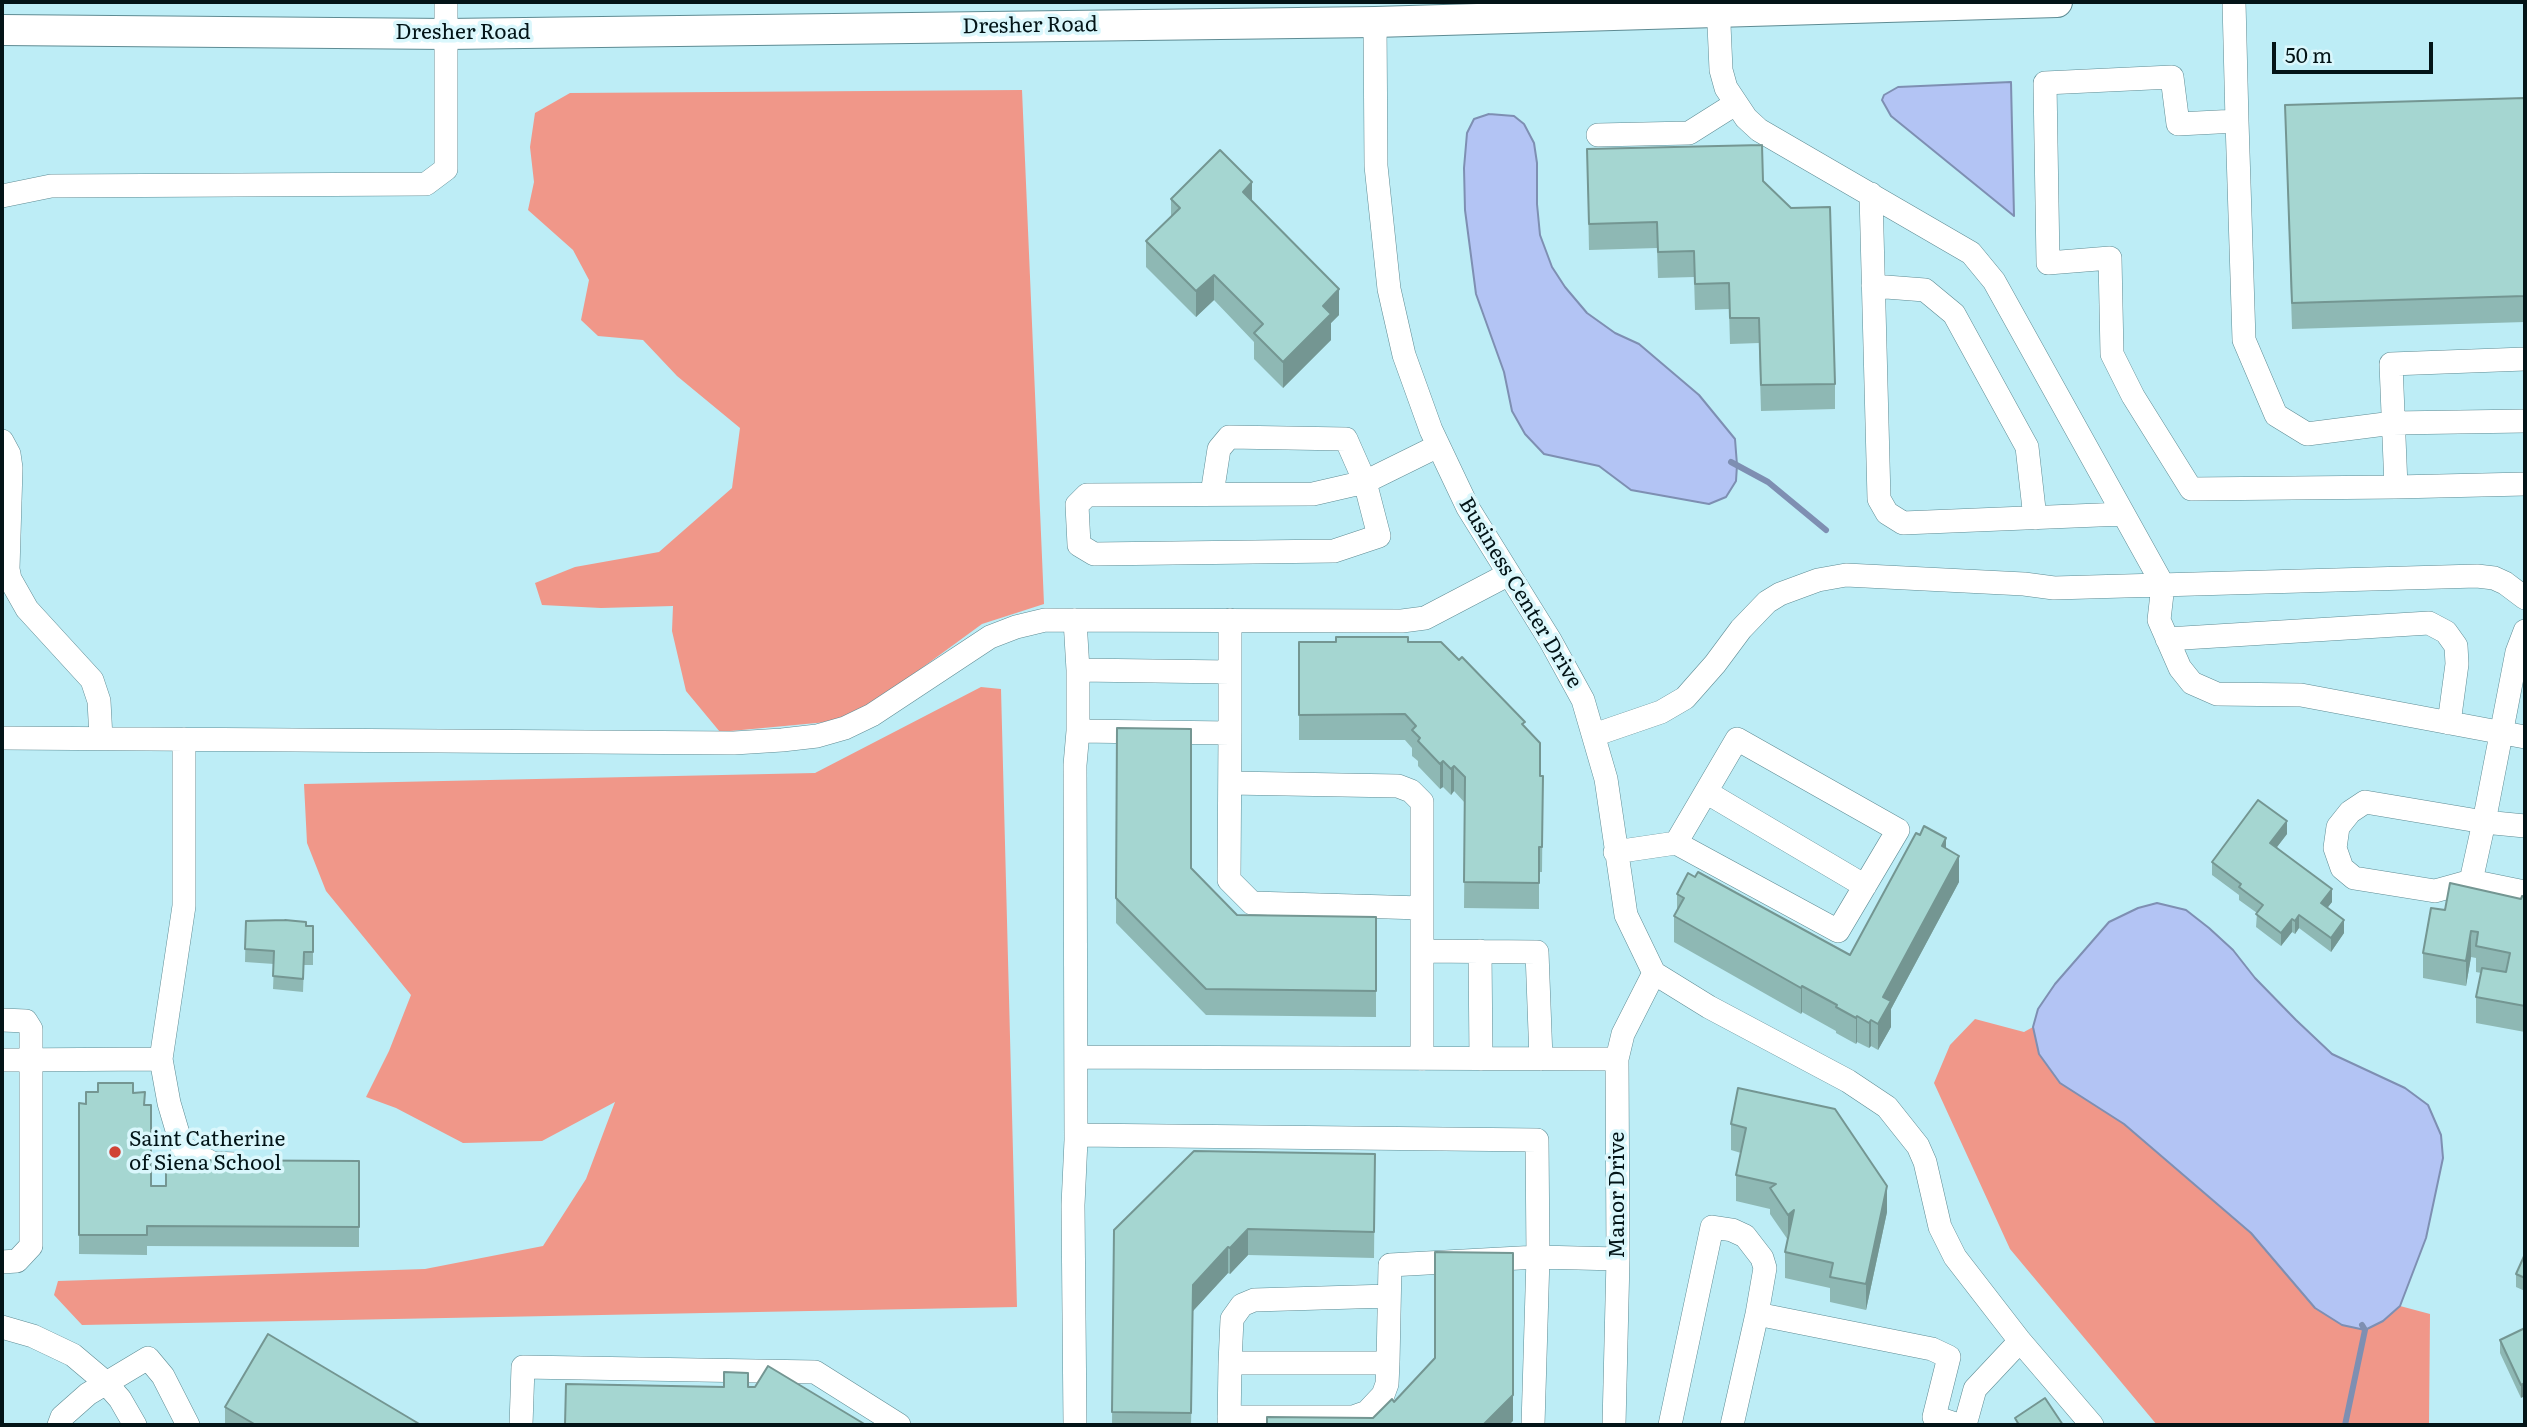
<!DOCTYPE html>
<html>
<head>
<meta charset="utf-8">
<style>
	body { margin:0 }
	#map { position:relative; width:2527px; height:1427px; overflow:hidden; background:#bdedf6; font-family:Literata,serif }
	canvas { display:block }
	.frame { position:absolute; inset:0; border:4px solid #031417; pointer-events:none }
	.scale { position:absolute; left:2272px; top:42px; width:161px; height:32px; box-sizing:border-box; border:4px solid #031417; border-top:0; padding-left:9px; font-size:21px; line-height:24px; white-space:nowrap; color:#031417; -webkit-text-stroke:5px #daf7fc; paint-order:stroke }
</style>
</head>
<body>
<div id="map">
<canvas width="2527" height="1427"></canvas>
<div class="frame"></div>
<div class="scale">50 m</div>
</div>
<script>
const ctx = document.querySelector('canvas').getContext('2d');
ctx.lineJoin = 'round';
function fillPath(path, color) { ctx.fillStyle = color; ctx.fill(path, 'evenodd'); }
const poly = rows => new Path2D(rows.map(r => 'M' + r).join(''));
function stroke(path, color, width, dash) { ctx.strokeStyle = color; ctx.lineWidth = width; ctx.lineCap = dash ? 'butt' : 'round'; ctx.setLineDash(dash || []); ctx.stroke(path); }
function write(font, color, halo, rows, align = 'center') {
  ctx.font = font + ' Literata,serif'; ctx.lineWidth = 7; ctx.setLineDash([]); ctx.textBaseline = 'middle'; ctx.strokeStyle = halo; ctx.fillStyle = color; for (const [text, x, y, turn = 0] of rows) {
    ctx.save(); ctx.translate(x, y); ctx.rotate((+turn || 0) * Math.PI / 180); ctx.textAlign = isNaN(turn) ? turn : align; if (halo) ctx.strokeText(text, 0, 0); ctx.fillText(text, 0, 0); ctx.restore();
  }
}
fillPath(poly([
	[1022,90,1044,604,982,624,878,700,838,721,720,732,686,691,672,631,673,606,601,608,542,605,535,583,575,567,659,552,732,488,740,428,677,376,643,340,598,336,581,320,589,280,573,250,528,210,534,182,530,147,535,113,570,93],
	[981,687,1001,689,1017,1307,82,1325,54,1295,58,1281,425,1269,543,1246,586,1179,615,1102,542,1141,463,1143,396,1108,366,1097,389,1051,411,995,326,891,307,843,304,784,815,773],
	[1975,1019,2024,1032,2033,1027,2039,1054,2060,1083,2124,1124,2251,1233,2315,1308,2383,1321,2400,1306,2430,1314,2429,1425,2157,1425,2010,1249,1934,1083,1950,1045]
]), '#f09789');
const water = poly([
	[2011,82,2014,216,1891,116,1882,100,1884,95,1898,87,2011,82],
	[1489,114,1514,116,1524,124,1534,143,1537,163,1537,204,1540,235,1552,267,1565,287,1587,313,1615,333,1639,344,1699,395,1735,439,1737,465,1736,481,1726,497,1709,504,1631,490,1599,466,1544,454,1525,434,1512,411,1504,372,1476,294,1465,210,1464,168,1467,133,1474,119,1489,114],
	[2157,903,2186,910,2209,928,2233,950,2255,978,2296,1020,2332,1054,2405,1088,2428,1105,2441,1135,2443,1158,2426,1238,2400,1306,2383,1321,2365,1330,2342,1325,2315,1308,2251,1233,2124,1124,2060,1083,2039,1054,2033,1027,2038,1009,2055,984,2109,922,2138,908,2157,903]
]);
fillPath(water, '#b3c4f4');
stroke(water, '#7e8fb2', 2);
stroke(poly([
	[1731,462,1768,482,1826,530],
	[2345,1425,2365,1330,2362,1325]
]), '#7e8fb2', 6);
const minor = poly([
	[1718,2,1721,70,1726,88,1746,118,1759,130,1971,253,1994,281,2163,585,2159,620,2180,668,2192,683,2217,694,2301,695,2525,737],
	[2234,2,2237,121,2178,124,2172,77,2045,83,2048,263,2110,258,2112,354,2133,396,2191,489,2396,487,2391,364,2525,359],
	[1375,22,1376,166,1389,289,1404,355,1431,430,1468,508,1550,640,1583,700,1606,779,1626,915,1654,973,1709,1007,1848,1081,1887,1107,1918,1146,1925,1162,1940,1227,1955,1257,2020,1341,2092,1425],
	[2237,121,2244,340,2276,415,2307,434,2393,423,2525,421],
	[1598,135,1689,133,1735,104],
	[1871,194,1879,499,1887,513,1903,523,2123,514],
	[2,196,51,186,426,184,446,169,446,2],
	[1873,286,1925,290,1954,314,2027,447,2035,518],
	[2,441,9,454,11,468,8,569,10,579,27,609,92,680,99,701,101,738],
	[2396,487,2525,484],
	[1212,494,1219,449,1229,437,1346,439,1365,482,1379,536,1334,551,1094,554,1079,545,1077,505,1087,495,1313,494,1365,482,1438,446],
	[1230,620,1230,733],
	[2525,631,2517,652,2484,822,2525,826],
	[2167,639,2429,623,2446,632,2456,646,2457,664,2449,723],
	[1078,670,1230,672],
	[1078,731,1230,733,1229,880,1252,903,1422,908,1422,1059],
	[1594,735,1661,712,1685,698,1715,664,1741,629,1767,602,1780,594,1818,580,1846,575,2024,584,2054,588,2477,576,2494,578,2505,583,2525,598],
	[2,738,734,743,782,740,817,736,845,728,872,715,990,637,1016,627,1045,620,1402,621,1425,618,1509,574],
	[184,739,184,906,161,1059,169,1103,182,1147,212,1163,235,1164],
	[1230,783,1398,786,1411,791,1422,802,1422,908],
	[1706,792,1865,886],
	[1615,852,1676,843,1838,931,1898,830,1737,739,1676,843],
	[2471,881,2484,822,2365,802,2350,812,2338,827,2335,848,2342,868,2354,878,2435,891,2471,881,2525,892],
	[1423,951,1537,952,1541,1059],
	[1480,951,1481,1059],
	[2,1020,26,1021,31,1029,31,1246,17,1261,2,1262],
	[1076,1057,1617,1059],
	[2,1060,161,1059],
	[1076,1135,1537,1140,1538,1257,1533,1425],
	[2,1327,33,1336,73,1355,105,1382,120,1399,135,1425],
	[1230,1363,1232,1319,1242,1305,1254,1300,1389,1296],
	[1229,1417,1353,1417,1367,1412,1383,1395,1387,1384,1388,1363],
	[59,1425,62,1417,88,1394,148,1358,163,1376,188,1425],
	[521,1425,523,1367,815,1372,899,1425],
	[1075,1425,1073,1205,1076,1140,1075,765,1078,731,1078,670,1075,620],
	[1229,1425,1230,1363,1388,1363,1390,1265,1538,1257,1618,1259],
	[1614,1425,1618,1259,1617,1059,1623,1034,1654,973],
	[1670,1425,1712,1227,1732,1230,1745,1236,1762,1258,1765,1268,1757,1314,1932,1349,1949,1357,1934,1417,1958,1425],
	[1732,1425,1757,1314],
	[1965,1425,1975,1389,2020,1341]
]);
const major = poly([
	[2,30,447,34,1375,22,2057,2]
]);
stroke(minor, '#5e8b93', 24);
stroke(major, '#5e8b93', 32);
stroke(minor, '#fff', 23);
stroke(major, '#fff', 30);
fillPath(poly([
	[2525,98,2525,322,2292,329,2285,105],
	[1587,149,1763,181,1835,384,1835,409,1761,411,1759,343,1730,344,1729,309,1695,310,1694,277,1658,278,1657,248,1589,250],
	[1171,199,1252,201,1339,315,1331,323,1331,340,1283,388,1254,359,1254,342,1214,300,1196,317,1146,267,1146,241,1171,217],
	[1299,642,1408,642,1525,727,1540,776,1543,776,1542,872,1539,872,1539,909,1464,908,1465,803,1454,791,1451,795,1443,787,1440,789,1418,766,1418,761,1412,756,1412,748,1405,740,1299,740],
	[1117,728,1191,868,1237,915,1376,917,1376,1017,1206,1015,1116,923],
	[2287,834,2277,847,2332,902,2327,908,2344,933,2331,952,2299,928,2295,934,2292,932,2281,946,2256,927,2257,913,2239,900,2239,895,2212,875,2212,862],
	[1946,849,1959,882,1891,1009,1891,1027,1878,1050,1871,1046,1869,1048,1857,1042,1856,1044,1836,1033,1836,1031,1802,1012,1801,1014,1674,942,1674,916,1677,912,1677,894,1695,877,1850,955],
	[2525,897,2525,1032,2476,1023,2476,997,2481,973,2476,972,2476,958,2471,957,2466,986,2423,978,2423,953,2445,910,2521,899],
	[246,921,313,926,313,965,304,965,303,992,273,989,274,964,245,962],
	[1738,1088,1887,1212,1866,1310,1830,1302,1830,1288,1785,1278,1785,1252,1788,1240,1770,1214,1770,1209,1736,1201,1736,1175,1741,1153,1731,1150,1731,1124],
	[133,1093,145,1105,151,1186,166,1186,359,1161,359,1247,147,1246,147,1255,79,1254,79,1103,86,1104],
	[1375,1154,1374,1258,1248,1255,1230,1274,1228,1273,1193,1311,1191,1425,1112,1425,1114,1230],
	[2525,1254,2525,1291,2516,1287,2516,1274],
	[2525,1328,2521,1398,2500,1353,2500,1340],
	[225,1407,421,1425,225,1425]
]), '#8eb8b4');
fillPath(poly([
	[1252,182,1252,208,1243,192],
	[1214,275,1214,300,1196,317,1196,291],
	[1339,289,1339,315,1331,323,1331,340,1283,388,1283,362,1323,306],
	[1443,761,1443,787,1440,789,1440,764],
	[1454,766,1454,791,1451,795,1451,769],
	[2287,821,2287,834,2270,856,2270,843],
	[1946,838,1946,864,1942,846],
	[1959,856,1959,882,1891,1009,1891,1027,1878,1050,1878,1024,1883,997],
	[2332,889,2332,902,2321,916,2321,903],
	[2299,915,2299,928,2295,934,2295,921],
	[2292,919,2292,932,2281,946,2281,933],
	[2344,920,2344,933,2331,952,2331,938],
	[2471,931,2471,957,2466,986,2466,961],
	[1802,986,1802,1012,1801,1014,1801,988],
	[1857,1016,1857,1042,1856,1044,1856,1018],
	[1871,1020,1871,1046,1869,1048,1869,1023],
	[1887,1186,1887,1212,1866,1310,1866,1284],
	[1794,1210,1788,1240,1788,1215],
	[1248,1229,1248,1255,1230,1274,1230,1248],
	[1228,1247,1228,1273,1193,1311,1191,1425,1193,1285],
	[1513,1253,1513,1421,1509,1425,1483,1425],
	[2525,1383,2525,1396,2521,1398,2521,1385]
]), '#749692');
const building = poly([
	[2525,98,2525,296,2292,303,2285,105,2525,98],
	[1762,145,1763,181,1791,208,1830,207,1835,384,1761,385,1759,318,1730,318,1729,283,1695,284,1694,251,1658,252,1657,222,1589,224,1587,149,1762,145],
	[1220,150,1252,182,1243,192,1339,289,1323,306,1331,314,1283,362,1254,333,1263,324,1214,275,1196,291,1146,241,1180,208,1171,199,1220,150],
	[1336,637,1408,637,1408,642,1441,642,1459,660,1462,657,1525,722,1522,724,1540,743,1540,776,1543,776,1542,847,1539,847,1539,883,1464,882,1465,777,1454,766,1451,769,1443,761,1440,764,1418,741,1420,738,1412,730,1416,726,1405,714,1299,715,1299,642,1336,642,1336,637],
	[1117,728,1191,729,1191,868,1237,915,1376,917,1376,991,1206,989,1116,898,1117,728],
	[2258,800,2287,821,2270,843,2332,889,2321,903,2344,920,2331,938,2299,915,2295,921,2292,919,2281,933,2256,914,2263,905,2239,887,2241,884,2212,862,2258,800],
	[1924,826,1946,838,1942,846,1959,856,1883,997,1891,1001,1878,1024,1871,1020,1869,1023,1857,1016,1856,1018,1836,1007,1837,1005,1802,986,1801,988,1674,916,1684,898,1677,894,1688,873,1695,877,1698,872,1850,955,1916,833,1920,835,1924,826],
	[2450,883,2521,899,2522,896,2525,897,2525,1006,2476,997,2482,968,2506,972,2510,953,2476,946,2478,932,2471,931,2466,961,2423,953,2431,908,2445,910,2450,883],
	[285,920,306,922,306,926,313,926,313,952,304,952,303,979,273,976,274,951,245,949,246,921,285,920],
	[98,1083,133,1083,133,1093,145,1092,144,1105,151,1105,151,1186,166,1186,166,1160,359,1161,359,1227,147,1226,147,1235,79,1235,79,1103,86,1104,86,1092,98,1092,98,1083],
	[1738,1088,1835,1109,1887,1186,1866,1284,1830,1277,1833,1263,1785,1252,1794,1210,1788,1215,1770,1188,1776,1184,1736,1175,1746,1128,1731,1124,1738,1088],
	[1194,1151,1375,1154,1374,1232,1248,1229,1230,1248,1228,1247,1193,1285,1191,1413,1112,1412,1114,1230,1194,1151],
	[1435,1252,1513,1253,1513,1395,1483,1425,1267,1425,1267,1417,1373,1418,1392,1399,1394,1402,1435,1358,1435,1252],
	[2525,1254,2525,1278,2516,1274,2525,1254],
	[2525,1328,2525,1383,2521,1385,2500,1340,2525,1328],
	[268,1334,421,1425,256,1425,225,1407,268,1334],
	[768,1366,866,1425,565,1425,566,1384,724,1387,724,1372,748,1373,748,1387,755,1387,768,1366],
	[2045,1398,2063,1425,2019,1425,2015,1418,2045,1398]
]);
fillPath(building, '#a5d6d1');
stroke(building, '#749692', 2);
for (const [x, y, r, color] of [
	[115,1152,7,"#d04335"]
]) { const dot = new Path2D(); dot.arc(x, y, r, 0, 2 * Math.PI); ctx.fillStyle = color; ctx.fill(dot); stroke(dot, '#daf7fc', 2.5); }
write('21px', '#031417', '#daf7fc', [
	["Dresher Road",1030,26,-1],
	["Dresher Road",463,33],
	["Business Center Drive",1520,593,59],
	["Manor Drive",1618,1195,-90]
]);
write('21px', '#031417', '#daf7fc', [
	["Saint Catherine",129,1140],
	["of Siena School",129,1164]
], 'left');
</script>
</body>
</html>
